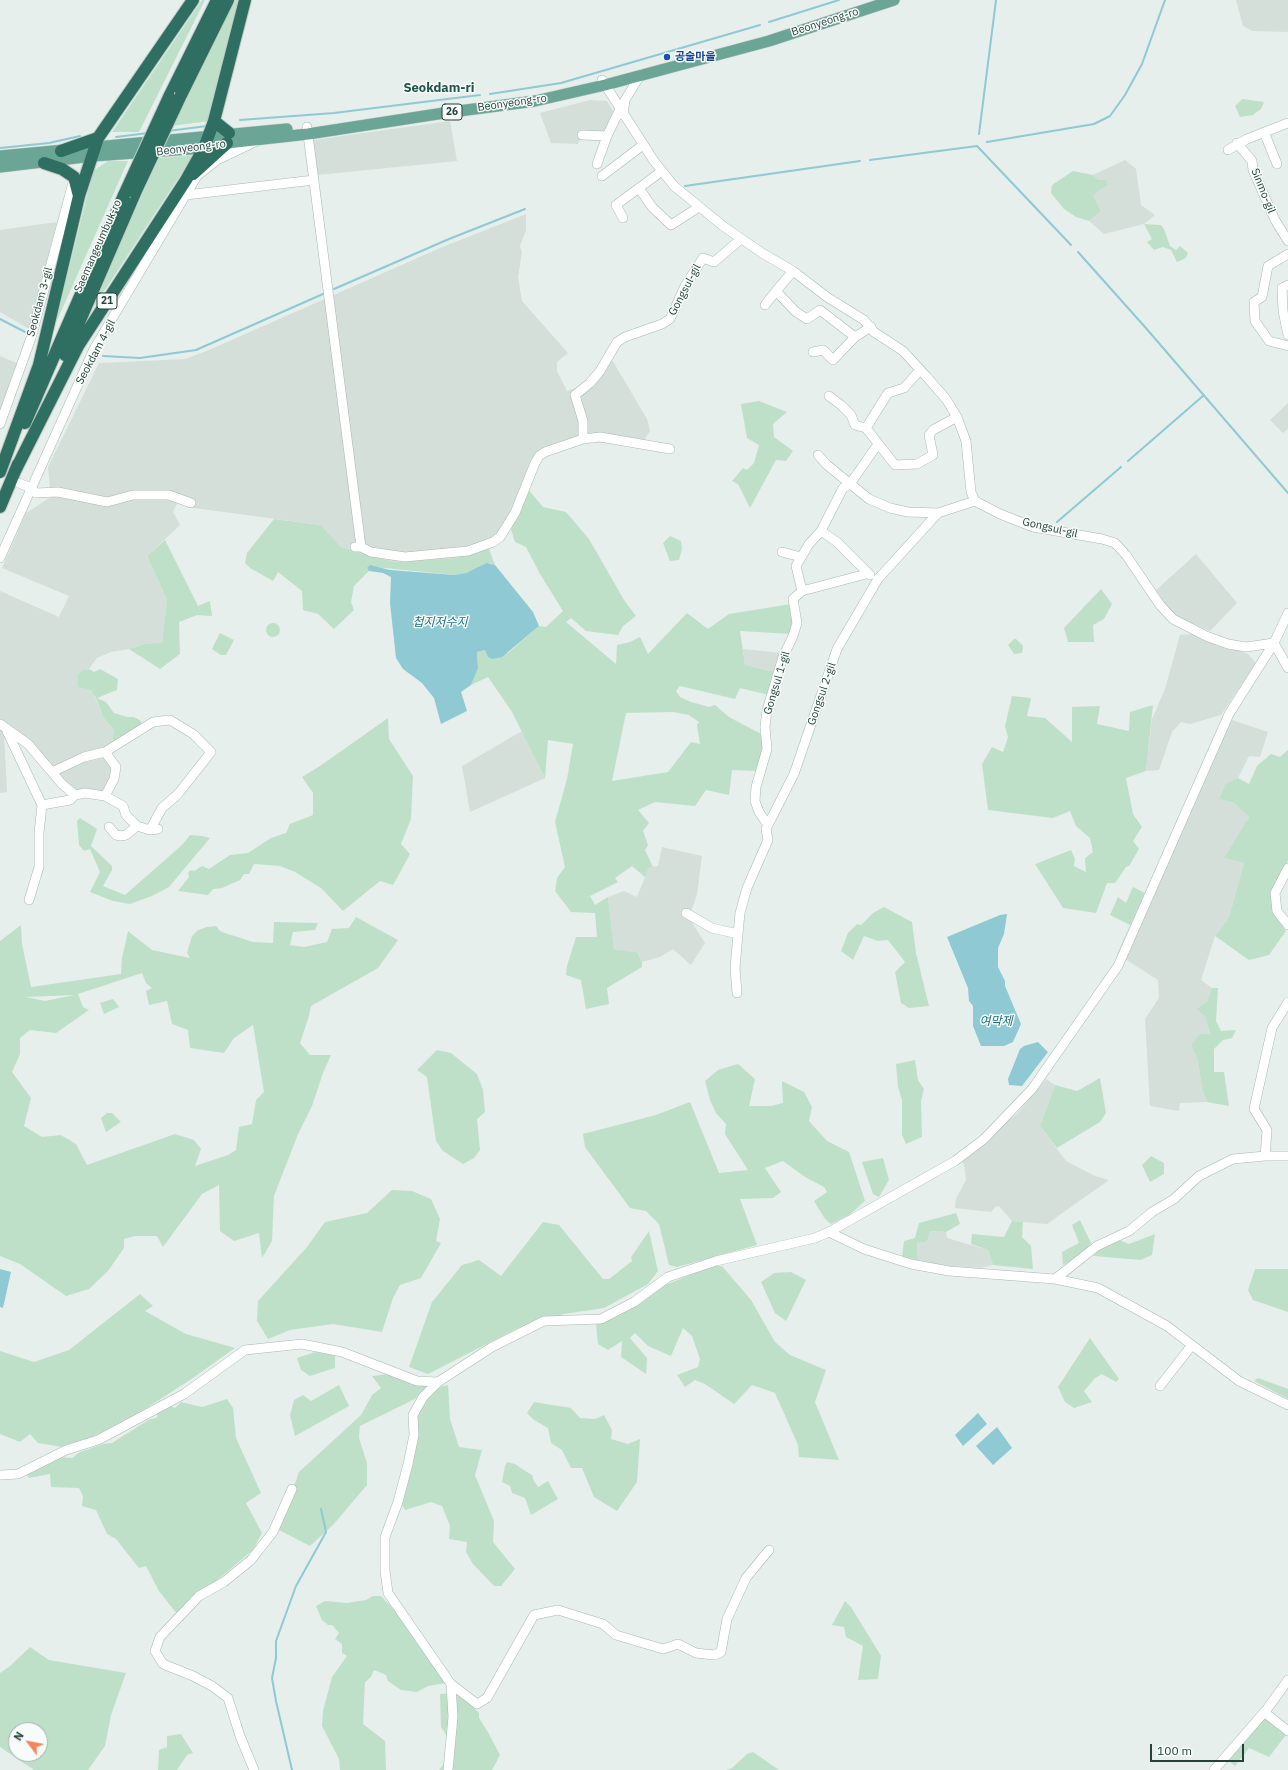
<!DOCTYPE html>
<html>
<head>
<meta charset="utf-8">
<style>
	body { margin:0 }
	#map { position:relative; width:1288px; height:1770px; overflow:hidden; background:#e6efeb; font-family:"IBM Plex Sans",sans-serif }
	canvas { display:block }
	.north { position:absolute; left:8px; top:1722px; width:40px; height:40px; box-sizing:border-box; background:#f7fbf9; border:1px solid #a3b1ad; border-radius:50%; rotate:302deg; font-size:11px; font-weight:700; line-height:16px; text-align:center; color:#24423a }
	.north::after { content:''; display:block; margin:auto; width:14px; height:18px; background:#f4845f; clip-path:polygon(50% 0,100% 100%,50% 72%,0 100%) }
	.scale { position:absolute; left:1150px; top:1744px; width:94px; height:18px; box-sizing:border-box; border:2px solid #24423a; border-top:0; padding-left:5px; font-size:12px; line-height:14px; white-space:nowrap; color:#24423a; -webkit-text-stroke:3px #f7fbf9; paint-order:stroke }
</style>
</head>
<body>
<div id="map">
<canvas width="1288" height="1770"></canvas>
<div class="north">N</div>
<div class="scale">100 m</div>
</div>
<script>
const ctx = document.querySelector('canvas').getContext('2d');
ctx.lineJoin = 'round';
function fillPath(path, color) { ctx.fillStyle = color; ctx.fill(path, 'evenodd'); }
const poly = rows => new Path2D(rows.map(r => 'M' + r).join(''));
function stroke(path, color, width, dash) { ctx.strokeStyle = color; ctx.lineWidth = width; ctx.lineCap = dash ? 'butt' : 'round'; ctx.setLineDash(dash || []); ctx.stroke(path); }
function write(font, color, halo, rows, align = 'center') {
  ctx.font = font + ' "IBM Plex Sans","Noto Sans KR",sans-serif'; ctx.lineWidth = 3; ctx.setLineDash([]); ctx.textBaseline = 'middle'; ctx.strokeStyle = halo; ctx.fillStyle = color; for (const [text, x, y, turn = 0] of rows) {
    ctx.save(); ctx.translate(x, y); ctx.rotate((+turn || 0) * Math.PI / 180); ctx.textAlign = isNaN(turn) ? turn : align; if (halo) ctx.strokeText(text, 0, 0); ctx.fillText(text, 0, 0); ctx.restore();
  }
}
fillPath(poly([
	[1236,0,1288,0,1288,32,1252,31,1243,26],
	[590,100,607,101,614,113,605,134,583,131,578,144,551,143,540,113],
	[450,121,457,161,317,175,313,140],
	[1125,160,1136,169,1141,205,1155,215,1144,224,1104,234,1089,221,1101,211,1093,195,1106,180,1099,180,1093,175],
	[526,214,526,230,520,246,522,252,518,277,522,301,568,353,557,362,557,371,567,391,584,385,599,368,608,353,647,419,650,431,643,442,631,445,587,442,539,457,507,523,485,548,456,558,394,562,341,547,321,525,194,508,178,502,173,512,180,525,147,556,167,600,162,644,144,644,129,649,111,652,97,658,89,669,84,670,103,717,114,730,112,743,105,755,113,767,105,798,70,796,25,746,0,723,0,591,59,617,69,596,2,568,26,513,51,497,48,467,99,363,185,359,209,350,440,248],
	[57,222,29,329,0,312,0,230],
	[0,356,19,364,0,414],
	[1288,403,1288,429,1283,433,1270,420],
	[1196,554,1237,603,1210,631,1175,616,1155,591],
	[1191,634,1248,654,1256,663,1221,715,1190,724,1181,722,1172,732,1159,770,1146,771,1152,719,1165,689,1180,635],
	[743,649,782,653,775,672,745,665],
	[1232,720,1268,732,1260,757,1249,756,1238,778,1225,784,1219,799,1234,803,1249,817,1225,858,1244,863,1229,917,1215,936,1201,980,1212,988,1207,1002,1205,1016,1210,1035,1191,1045,1198,1061,1202,1089,1207,1102,1180,1103,1179,1111,1150,1106,1145,1019,1159,998,1158,980,1117,954,1163,853,1206,774],
	[0,728,4,733,7,792,0,793],
	[522,731,545,778,470,812,462,766],
	[662,847,702,856,697,894,689,918,705,943,691,965,673,949,660,957,642,962,637,952,614,951,608,897,624,891,637,897,649,867,658,866],
	[1046,1079,1055,1085,1040,1126,1066,1161,1095,1176,1109,1180,1047,1224,1012,1221,999,1206,995,1207,991,1212,955,1208,956,1199,966,1180,964,1164,960,1160,1018,1113],
	[930,1231,946,1232,947,1238,988,1250,993,1265,980,1268,938,1265,918,1260,917,1243,927,1242]
]), '#d4dfda');
fillPath(poly([
	[202,0,205,0,139,132,112,132],
	[235,0,241,0,210,121,171,126],
	[1242,99,1264,102,1261,109,1253,115,1240,117,1235,106],
	[195,155,175,183,82,325,159,158],
	[108,161,128,161,55,325,93,171],
	[1073,171,1093,175,1099,180,1106,180,1108,184,1093,195,1101,211,1089,221,1076,217,1064,209,1051,193,1052,185],
	[1144,224,1161,225,1164,229,1170,246,1176,250,1180,246,1188,253,1186,258,1177,262,1171,250,1163,247,1154,250,1147,242,1152,239],
	[759,401,787,412,773,424,774,437,793,451,786,461,776,460,750,508,738,484,732,481,743,468,747,470,754,463,759,445,747,438,741,404],
	[528,489,543,507,566,512,589,539,624,600,636,616,623,626,618,635,586,631,571,618,566,622,616,664,617,645,630,642,640,637,648,654,687,613,708,629,729,614,791,604,793,621,791,634,740,631,745,665,775,672,769,695,740,688,735,699,680,686,676,691,680,697,691,702,709,707,715,705,729,717,763,735,761,759,756,771,732,770,729,795,706,790,695,806,655,802,638,810,649,823,643,831,648,845,645,850,653,867,649,867,645,877,632,866,615,878,618,882,590,896,595,905,608,897,614,950,637,952,642,962,642,967,607,988,609,1004,586,1009,581,980,566,975,567,966,576,937,597,937,595,913,571,912,555,891,557,878,565,867,555,822,567,779,573,744,548,740,545,778,512,712,488,677,471,685,478,664,477,652,485,650,487,652,508,653,539,626,546,627,563,611,540,574,526,547,515,542,511,529],
	[673,712,689,715,699,722,697,725,700,744,691,742,668,772,612,781,626,713],
	[274,519,321,525,341,547,394,562,456,558,485,548,489,549,495,565,490,563,466,573,454,575,375,567,367,568,369,571,354,586,351,602,354,610,334,629,318,614,303,610,302,591,278,572,273,581,250,568,245,563,247,553],
	[670,536,681,541,682,549,679,560,670,561,663,543],
	[165,540,198,606,210,601,212,616,197,615,179,622,180,654,160,669,129,649,144,644,162,643,167,600,147,556],
	[1101,589,1112,604,1104,619,1093,625,1094,642,1068,642,1064,628],
	'266 630a7 7 0 1 1 14 0a7 7 0 1 1-14 0Z',
	[220,633,234,640,226,655,221,655,212,649],
	[1015,638,1023,646,1022,653,1014,654,1008,645],
	[89,669,94,672,100,669,118,679,117,690,97,698,106,702,114,713,127,717,134,717,141,721,141,725,112,743,114,730,103,717,96,698,91,690,78,687,78,674,84,670],
	[1012,696,1031,698,1027,716,1045,718,1072,742,1072,707,1100,706,1097,724,1129,731,1130,712,1153,705,1146,771,1126,778,1133,814,1142,827,1133,841,1139,849,1129,866,1126,867,1115,883,1107,883,1096,913,1063,908,1035,864,1071,850,1075,859,1074,866,1086,872,1085,858,1093,852,1090,838,1076,826,1070,811,1053,818,988,810,982,764,992,747,1003,752,1008,737,1005,726],
	[388,718,389,739,413,776,411,819,401,844,410,854,393,885,380,881,343,911,321,888,295,872,280,866,254,864,249,874,244,874,240,880,222,888,213,889,208,895,178,891,189,877,188,872,191,870,194,871,202,866,209,869,230,855,248,853,271,838,286,833,290,824,313,815,313,793,302,777,320,766],
	[1288,750,1288,861,1272,890,1272,911,1286,931,1269,955,1249,960,1215,936,1229,917,1244,863,1224,858,1249,817,1234,803,1219,799,1225,784,1238,778,1249,784,1257,766,1271,754,1280,757],
	[80,818,97,829,91,846,112,866,112,870,103,886,125,895,182,845,190,835,202,836,210,838,169,887,152,896,130,904,113,901,90,892,100,872,90,849,84,851,79,845,77,821],
	[1133,887,1145,893,1130,925,1110,915,1118,897,1126,903],
	[884,907,912,922,916,953,929,1006,909,1008,901,1003,895,972,905,962,888,940,878,941,864,936,853,960,841,951,848,933,857,924,861,925,873,913],
	[356,917,398,940,378,968,311,1006,309,1016,300,1043,310,1055,331,1055,323,1073,312,1106,298,1134,274,1196,272,1241,262,1258,259,1233,234,1241,220,1231,219,1185,202,1194,163,1247,157,1236,135,1236,124,1239,124,1248,108,1271,89,1289,66,1296,20,1264,0,1256,0,941,21,925,22,944,31,987,121,974,122,958,128,931,152,950,190,958,187,953,192,936,198,930,207,927,216,926,220,931,228,934,253,942,273,943,274,922,318,923,315,930,293,932,290,945,304,947,327,942,332,929,349,928],
	[142,973,146,983,152,988,146,991,149,1005,167,1001,172,1024,188,1030,190,1048,224,1053,234,1038,253,1025,264,1092,256,1100,252,1124,239,1127,236,1150,228,1155,195,1166,201,1149,194,1140,175,1134,87,1165,76,1144,61,1135,42,1137,24,1126,31,1098,12,1072,20,1054,20,1038,30,1030,56,1033,89,1010,83,1007,78,994],
	[74,995,45,1001,26,997],
	[1212,988,1218,988,1216,1021,1221,1031,1236,1030,1232,1038,1223,1040,1214,1049,1214,1072,1224,1072,1229,1106,1207,1102,1202,1089,1198,1061,1191,1045,1200,1034,1210,1034,1205,1016,1197,1009,1207,1002],
	[113,999,119,1007,104,1014,100,1003],
	[437,1050,451,1053,477,1074,483,1090,485,1112,477,1119,480,1150,474,1158,463,1164,443,1151,436,1141,427,1077,417,1070],
	[915,1060,918,1080,924,1089,921,1101,922,1137,906,1144,902,1135,902,1100,898,1087,896,1064],
	[738,1064,755,1079,749,1106,771,1106,783,1103,782,1081,804,1092,812,1107,809,1121,827,1141,849,1152,865,1201,849,1215,831,1224,825,1219,814,1201,827,1192,824,1187,805,1177,783,1161,765,1168,781,1192,773,1198,740,1199,757,1245,677,1267,669,1265,659,1224,646,1211,630,1208,585,1147,583,1134,656,1115,690,1102,719,1173,748,1170,725,1134,726,1124,716,1113,710,1100,705,1081,718,1070],
	[1100,1078,1106,1113,1100,1122,1057,1148,1040,1126,1055,1085,1077,1091],
	[107,1113,112,1113,121,1122,106,1132,101,1118],
	[1151,1156,1164,1163,1164,1174,1150,1182,1142,1165],
	[883,1158,889,1180,879,1197,873,1194,862,1162],
	[392,1190,412,1191,431,1199,440,1219,436,1241,441,1243,421,1278,400,1285,393,1298,382,1332,333,1324,290,1330,268,1339,257,1321,258,1301,307,1247,325,1222,367,1213],
	[956,1213,960,1224,946,1232,930,1231,927,1242,917,1243,918,1260,902,1257,904,1241,915,1238,919,1223],
	[1080,1220,1091,1243,1083,1254,1063,1265,1062,1252,1079,1243,1072,1225],
	[1012,1221,1023,1222,1022,1237,1031,1246,1033,1269,993,1265,988,1250,971,1244,972,1234,1004,1237],
	[543,1222,559,1225,603,1279,609,1279,632,1261,631,1257,649,1231,658,1271,648,1284,604,1308,564,1314,518,1328,428,1374,409,1367,432,1302,462,1265,479,1260,501,1276],
	[1155,1234,1152,1255,1141,1260,1093,1256,1101,1248,1119,1240,1129,1244],
	[713,1266,722,1266,751,1300,775,1342,790,1355,826,1370,815,1402,839,1460,799,1457,798,1445,775,1393,752,1385,734,1404,705,1384,695,1380,685,1387,677,1375,698,1367,700,1359,692,1336,683,1328,671,1356,648,1346,635,1333,630,1338,647,1358,646,1374,621,1357,622,1341,608,1350,598,1344,596,1324,619,1315,665,1285],
	[1255,1269,1288,1269,1288,1312,1253,1300,1248,1290],
	[791,1272,806,1280,786,1321,775,1313,761,1282,774,1273],
	[140,1294,153,1306,145,1311,186,1334,235,1348,190,1380,128,1420,87,1439,63,1447,38,1443,30,1434,20,1442,0,1434,0,1351,34,1362,69,1350],
	[1090,1338,1119,1379,1116,1382,1102,1374,1095,1378,1084,1391,1092,1402,1074,1408,1065,1402,1058,1387],
	[315,1352,335,1355,335,1368,310,1376,301,1370,297,1358],
	[390,1374,427,1384,429,1389,448,1385,450,1419,459,1447,482,1450,475,1475,494,1521,493,1542,515,1569,501,1586,494,1586,473,1564,466,1552,467,1542,449,1539,450,1526,442,1506,431,1502,405,1510,401,1503,418,1438,416,1416,421,1408,422,1391,415,1399,360,1426,359,1438,367,1463,367,1485,333,1525,310,1546,279,1530,299,1472,361,1415,372,1395,381,1388,372,1376],
	[1258,1378,1288,1389,1288,1399,1254,1381],
	[339,1385,349,1406,295,1436,290,1415,294,1400,303,1395,311,1401],
	[227,1399,233,1408,236,1438,261,1493,246,1503,262,1533,253,1550,177,1614,159,1591,146,1566,139,1568,116,1539,107,1534,96,1510,82,1506,83,1496,79,1488,51,1487,50,1474,29,1478,26,1474,44,1456,72,1458,80,1452,103,1444,112,1443,150,1419,157,1418,159,1400,175,1408,181,1402,202,1407],
	[534,1402,571,1408,580,1418,595,1419,604,1415,612,1430,611,1439,628,1444,640,1439,637,1482,617,1511,594,1497,582,1468,571,1468,562,1450,551,1443,548,1428,534,1420,527,1413],
	[507,1462,515,1464,524,1470,532,1475,534,1481,538,1487,548,1481,558,1499,531,1515,525,1498,512,1493,510,1486,502,1482,505,1466],
	[373,1596,381,1596,400,1616,446,1683,428,1686,417,1692,401,1690,388,1681,386,1675,374,1670,371,1677,365,1682,363,1724,385,1741,386,1770,340,1770,339,1759,322,1726,323,1711,332,1677,347,1656,342,1653,342,1644,335,1639,339,1633,332,1625,328,1625,322,1620,316,1606,325,1601,347,1603,366,1600],
	[845,1601,851,1607,881,1656,878,1679,858,1680,863,1646,846,1637,844,1627,832,1625],
	[30,1647,49,1660,126,1673,111,1715,105,1746,88,1770,34,1770,0,1747,0,1673,10,1666],
	[16,1730,40,1730,40,1754,16,1754],
	[459,1693,479,1713,479,1718,489,1734,500,1755,492,1770,439,1770,444,1764,447,1736,441,1727,440,1694],
	[1264,1718,1286,1735,1269,1757,1249,1748,1235,1766,1228,1760],
	[181,1734,193,1753,187,1755,177,1770,158,1770,159,1750,167,1747,167,1736],
	[753,1752,779,1770,726,1770,732,1768,747,1754]
]), '#bfe0c8');
fillPath(poly([
	[487,563,495,565,533,612,539,626,502,657,492,659,488,657,485,650,477,652,478,668,475,675,471,685,461,692,467,711,441,724,434,698,422,683,403,669,396,658,390,603,391,577,383,573,369,571,367,568,370,565,390,570,454,575,466,573],
	[1007,914,1004,934,998,948,998,967,1005,981,1005,986,1021,1024,1013,1042,1004,1046,981,1046,973,1026,973,1006,969,1001,968,988,947,937,1000,915],
	[1038,1042,1048,1052,1022,1086,1009,1085,1008,1079,1020,1049,1024,1046],
	[0,1269,11,1272,3,1308,0,1307],
	[978,1413,987,1424,963,1446,955,1435],
	[997,1427,1012,1448,993,1465,976,1446]
]), '#8ec9d4');
stroke(poly([
	[769,22,839,0],
	[490,94,561,83,760,25],
	[240,120,334,113,480,95],
	[168,131,207,126],
	[979,134,996,0],
	[116,137,148,133],
	[987,142,1094,124,1110,116,1125,95,1142,64,1165,0],
	[0,148,49,143,80,136],
	[870,160,977,146,1071,245],
	[685,186,860,161],
	[1078,252,1145,327,1288,493],
	[334,289,449,239,525,209],
	[0,319,29,334],
	[103,356,140,358,196,350,323,294],
	[1128,461,1204,395],
	[1057,522,1121,467],
	[292,1770,276,1701,272,1678,276,1658,276,1641,296,1586,326,1532,321,1509]
]), '#8ec9d4', 2);
const minor = poly([
	[602,80,654,161,674,186,723,226,762,253,793,271,827,297,864,320,874,332,903,351,926,376,946,399,957,417,966,441,971,492,975,501,1000,514,1033,527,1102,539,1115,543,1126,555,1160,605,1173,619,1206,636,1228,644,1246,647,1274,643,1288,668],
	[623,115,625,100,641,74],
	[307,127,361,547],
	[1264,132,1277,164],
	[582,135,607,136],
	[1237,143,1252,161,1253,170,1275,220,1288,241],
	[1228,150,1247,139,1288,123],
	[597,164,607,136,620,109],
	[602,176,643,145],
	[639,188,652,207,671,225,699,207],
	[186,195,314,180],
	[623,218,616,205,662,171],
	[1288,254,1268,266,1262,297,1254,302,1255,321,1269,341,1288,346],
	[793,271,776,291,796,312,807,319,820,310,855,337],
	[1288,285,1282,288,1283,311,1288,335],
	[765,305,776,291],
	[813,352,823,350,833,360,855,337,871,327],
	[829,396,841,405,851,415,855,425,866,428,888,393,904,388,920,370],
	[0,424,31,338,74,179],
	[866,428,895,465,917,464,933,455,929,435,933,430,957,417],
	[583,439,583,421,575,395,590,383,600,371,617,342,625,337,662,324,670,319,685,286,703,258,714,262,741,239],
	[818,455,827,465,869,499,890,508,908,512,938,513],
	[19,483,31,488,36,493,58,492,107,502,133,495,169,495,191,503],
	[821,531,837,542,870,575],
	[355,547,361,547,371,552,405,557,468,551,493,542,500,537,515,513,535,463,539,456,545,452,583,439,600,437,670,449],
	[782,552,801,557],
	[0,558,94,349,197,176,217,160,257,141],
	[802,591,796,566,809,544,821,531,843,488,850,484,878,444],
	[0,724,28,744,62,784,75,795,85,793,105,796,123,806,126,815,137,826,150,830,158,829],
	[7,731,42,805],
	[52,772,84,757,105,752,153,722,170,720,193,734,211,752,178,794,162,808,150,830],
	[105,796,114,779,116,767,105,752],
	[768,825,759,812,755,801,756,787,767,749,765,727,767,710,783,657,793,636,797,623,793,599,802,591,866,574],
	[109,827,116,835,121,836,126,835,137,826],
	[1288,868,1275,893,1277,911,1288,925],
	[29,900,39,867,39,833,42,805,70,800,75,795],
	[686,913,712,928,738,934],
	[737,993,735,968,738,934,740,913,747,888,768,840,766,829,794,774,837,649,878,579,938,513,975,501],
	[1265,1156,1267,1130,1254,1109,1272,1028,1288,1002],
	[829,1232,864,1249,911,1264,949,1271,1055,1279,1098,1288,1167,1326,1239,1381,1288,1405],
	[1055,1279,1097,1246,1129,1231,1152,1212,1174,1199,1199,1176,1233,1159,1265,1156,1288,1156],
	[438,1382,423,1397,413,1415,414,1435,408,1464,398,1502,385,1537,385,1571,388,1593,451,1684],
	[1160,1386,1192,1345],
	[0,1475,18,1474,66,1450,98,1440,184,1394,245,1350,302,1344,342,1352,417,1381,438,1382,492,1347,544,1321,601,1319,634,1302,668,1277,716,1261,815,1238,829,1232,955,1161,984,1139,1032,1089,1118,966,1229,714,1274,643,1288,613],
	[1264,1712,1288,1731],
	[254,1770,240,1736,228,1698,212,1686,193,1676,163,1664,155,1651,160,1637,199,1596,224,1582,251,1560,273,1532,292,1489],
	[448,1770,453,1717,451,1684,477,1704,487,1698,534,1615,558,1610,603,1624,616,1635,663,1649,678,1644,696,1653,714,1655,721,1652,727,1619,746,1578,769,1550],
	[1214,1770,1267,1709,1288,1680]
]);
const major = poly([
	[0,156,287,129],
	[0,167,93,156,204,148,227,143,308,134,444,113,535,101,605,85,769,41,894,0]
]);
const highway = poly([
	[181,95,228,0],
	[169,97,217,0],
	[214,121,229,133],
	[61,151,98,138,193,0],
	[193,174,227,143],
	[79,196,98,138],
	[65,355,135,193],
	[25,423,124,195],
	[15,471,78,346,186,180,204,148,214,121,245,0],
	[0,472,39,365,79,196,74,177,62,169,44,163],
	[0,507,18,464]
]);
stroke(minor, '#a8b8b2', 10);
stroke(major, '#c2cac8', 12);
stroke(highway, '#c2cac8', 14);
stroke(minor, '#fff', 9);
stroke(major, '#6aa596', 11);
stroke(highway, '#2f6f62', 12);
const highwayBridge = poly([
	[135,193,181,95],
	[124,195,169,97]
]);
stroke(highwayBridge, '#c2cac8', 14, []);
stroke(highwayBridge, '#2f6f62', 12);
for (const [x, y, r, color] of [
	[667,57,4,"#1a4fb4"]
]) { const dot = new Path2D(); dot.arc(x, y, r, 0, 2 * Math.PI); ctx.fillStyle = color; ctx.fill(dot); stroke(dot, '#f7fbf9', 1.5); }
for (const [x, y, w] of [
	[452,112,20],
	[107,301,20]
]) { const box = new Path2D(); box.roundRect(x - w / 2, y - 8, w, 16, 3); ctx.fillStyle = '#f7fbf9'; ctx.fill(box); stroke(box, '#24423a', 1); }
write('bold 10px', '#24423a', null, [
	["26",452,112],
	["21",107,301]
]);
write('11px', '#24423a', '#f7fbf9', [
	["Beonyeong-ro",825,22,-18],
	["Beonyeong-ro",512,103,-8],
	["Beonyeong-ro",191,148,-7],
	["Sinmo-gil",1263,191,68],
	["Saemangeumbuk-ro",98,246,-66],
	["Gongsul-gil",685,290,-62],
	["Seokdam 3-gil",40,302,-75],
	["Seokdam 4-gil",96,352,-62],
	["Gongsul-gil",1050,528,13],
	["Gongsul 1-gil",777,683,-73],
	["Gongsul 2-gil",822,694,-71]
]);
write('bold 11px', '#164399', '#f7fbf9', [
	["공술마을",675,57]
], 'left');
write('italic 12px', '#1c6f80', '#f7fbf9', [
	["첩지저수지",440,623],
	["여막제",996,1022]
]);
write('bold 13px', '#1f5548', '#f7fbf9', [
	["Seokdam-ri",439,88]
]);
</script>
</body>
</html>
